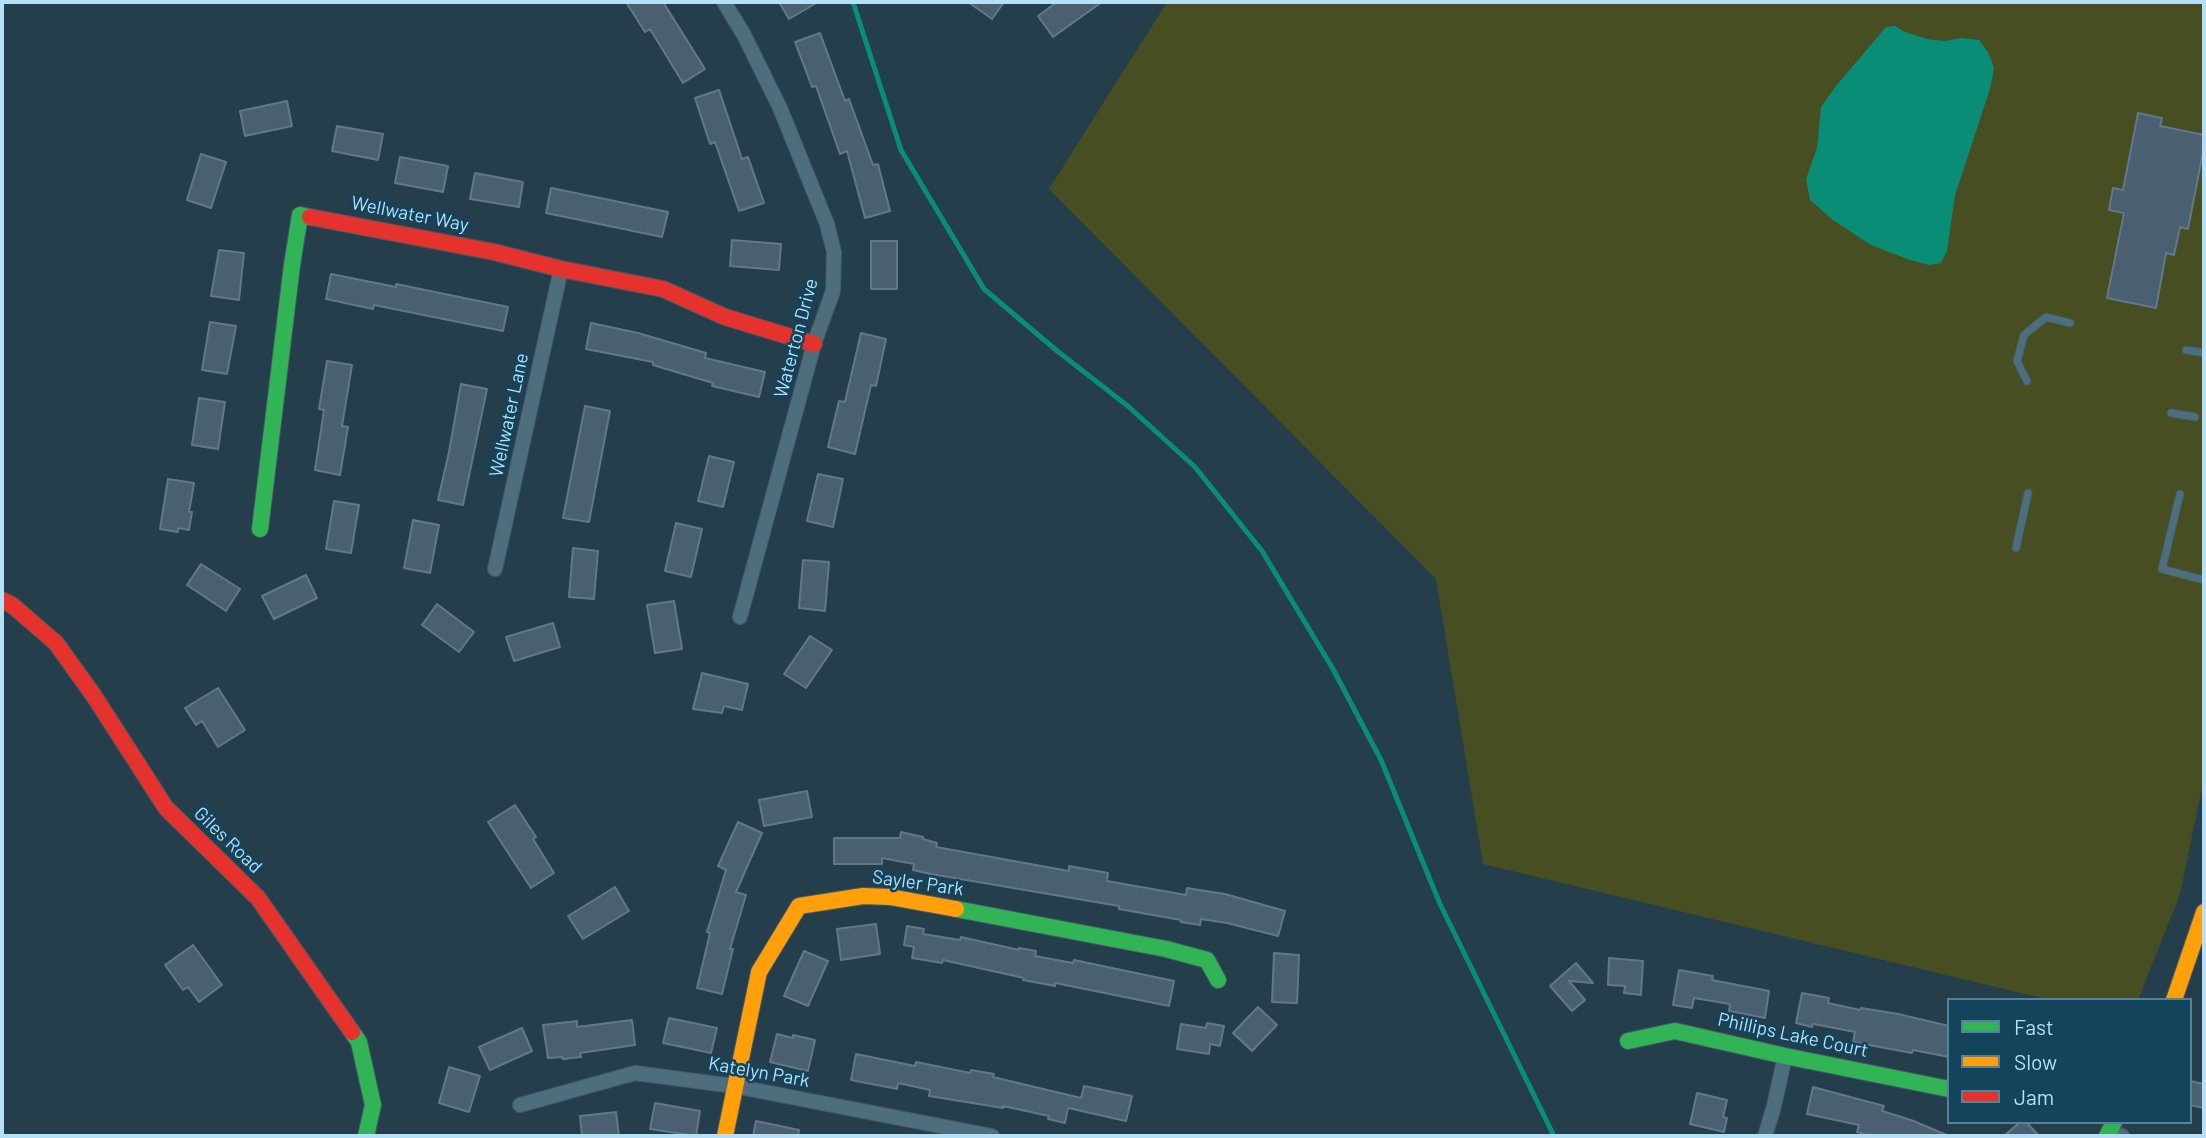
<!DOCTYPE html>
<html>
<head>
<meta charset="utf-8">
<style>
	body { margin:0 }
	#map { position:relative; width:2206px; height:1138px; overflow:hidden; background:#243e4c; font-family:Barlow,sans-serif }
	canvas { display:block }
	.frame { position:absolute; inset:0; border:4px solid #b6dff8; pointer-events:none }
	.legend { position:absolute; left:1947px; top:998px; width:245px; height:126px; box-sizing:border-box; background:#14445c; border:2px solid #55829a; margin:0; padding:9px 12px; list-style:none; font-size:21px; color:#b6dff8 }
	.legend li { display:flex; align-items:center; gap:14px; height:35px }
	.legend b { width:35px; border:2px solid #55829a }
</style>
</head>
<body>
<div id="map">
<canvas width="2206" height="1138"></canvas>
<div class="frame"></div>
<ul class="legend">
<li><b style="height:9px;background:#30b455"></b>Fast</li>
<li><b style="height:9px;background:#ff9f0a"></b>Slow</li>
<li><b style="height:9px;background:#e5322d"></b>Jam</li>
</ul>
</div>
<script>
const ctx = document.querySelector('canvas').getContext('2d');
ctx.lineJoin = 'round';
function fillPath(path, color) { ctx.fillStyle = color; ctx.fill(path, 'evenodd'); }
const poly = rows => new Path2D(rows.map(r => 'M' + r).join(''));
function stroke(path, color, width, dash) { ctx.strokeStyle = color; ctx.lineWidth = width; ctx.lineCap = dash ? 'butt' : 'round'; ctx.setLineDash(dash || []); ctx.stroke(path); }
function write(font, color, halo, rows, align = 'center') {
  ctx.font = font + ' Barlow,sans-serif'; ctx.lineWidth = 5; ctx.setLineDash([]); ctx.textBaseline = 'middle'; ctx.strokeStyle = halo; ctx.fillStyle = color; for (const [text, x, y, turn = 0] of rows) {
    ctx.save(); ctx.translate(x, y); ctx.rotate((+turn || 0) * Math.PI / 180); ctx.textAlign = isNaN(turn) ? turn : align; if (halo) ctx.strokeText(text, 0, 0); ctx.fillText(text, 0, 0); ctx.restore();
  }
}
fillPath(poly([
	[1167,2,2204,2,2204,778,2180,894,2138,1000,2050,1000,1483,864,1436,579,1049,189]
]), '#464e22');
fillPath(poly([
	[1895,26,1905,32,1927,39,1945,41,1961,38,1979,40,1988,52,1994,68,1990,89,1955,195,1947,251,1941,263,1929,265,1910,260,1871,245,1833,220,1810,200,1806,179,1817,148,1821,107,1836,86,1886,27]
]), '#0a8d77');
stroke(poly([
	[853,2,901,150,984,289,1056,350,1129,407,1195,467,1262,551,1333,669,1381,760,1440,904,1554,1136]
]), '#0a8d77', 5);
const building = poly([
	[626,2,663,2,705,69,683,83,650,29,645,32,626,2],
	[779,2,818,2,789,19,779,2],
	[968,2,1004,2,992,19,968,2],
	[1057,2,1102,2,1053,37,1038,16,1057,2],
	[820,33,845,101,849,99,873,165,878,164,890,211,865,218,847,151,840,154,816,86,812,87,795,42,820,33],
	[719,90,742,159,748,157,764,203,739,211,715,142,710,144,695,98,719,90],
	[287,101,292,126,245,136,240,111,287,101],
	[2138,113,2162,118,2160,126,2204,135,2204,147,2188,229,2180,227,2174,255,2166,253,2156,308,2107,298,2124,213,2109,210,2113,188,2123,190,2138,113],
	[337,126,383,134,378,160,332,151,337,126],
	[201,154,226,162,211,208,187,200,201,154],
	[400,157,448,166,443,192,395,183,400,157],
	[475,173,523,182,519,207,470,199,475,173],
	[551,188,668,212,662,237,546,213,551,188],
	[732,240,781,244,779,270,730,266,732,240],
	[871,241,897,241,897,289,871,289,871,241],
	[219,250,244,253,239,300,211,296,219,250],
	[331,274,396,287,396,284,508,307,503,331,374,305,373,309,326,299,331,274],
	[210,322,236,326,227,374,202,370,210,322],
	[591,323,638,333,706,353,705,358,765,372,759,397,712,386,713,383,653,365,653,362,586,349,591,323],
	[861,333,886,339,876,386,871,385,855,454,828,447,839,401,845,402,861,333],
	[327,361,352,365,342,426,348,427,340,475,315,470,324,410,319,409,327,361],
	[461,384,487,389,463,505,438,500,449,452,461,384],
	[199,398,225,402,218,449,192,445,199,398],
	[585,406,610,411,589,522,563,518,585,406],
	[709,456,734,462,723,507,698,501,709,456],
	[818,474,843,479,833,527,807,521,818,474],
	[168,479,194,483,189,512,192,512,189,530,178,528,178,532,160,529,168,479],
	[334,501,359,505,351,553,326,549,334,501],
	[413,520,439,525,430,573,404,568,413,520],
	[676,523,702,529,691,577,665,571,676,523],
	[573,548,598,551,594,599,569,597,573,548],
	[803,560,829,562,825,611,799,608,803,560],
	[201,564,240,589,226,611,187,585,201,564],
	[306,575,317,598,274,619,262,596,306,575],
	[674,601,682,649,655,653,647,605,674,601],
	[437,604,474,632,459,652,422,625,437,604],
	[553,623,560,647,514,661,506,637,553,623],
	[810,636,832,650,806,688,784,674,810,636],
	[702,673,748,684,742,710,724,706,722,713,693,709,702,673],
	[218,688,245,730,218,747,202,721,196,725,185,708,218,688],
	[807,791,812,817,764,826,759,800,807,791],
	[515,805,536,837,533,839,554,873,531,888,488,822,515,805],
	[738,822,762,833,736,892,746,895,730,949,733,949,722,994,697,988,710,933,707,932,726,870,718,866,738,822],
	[901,832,923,837,923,839,937,843,936,847,1069,871,1069,866,1108,873,1107,881,1186,895,1187,888,1225,894,1285,911,1278,936,1227,923,1201,919,1200,925,1181,922,1181,920,1119,909,1119,906,931,874,913,870,914,864,882,858,882,864,834,864,834,838,900,838,901,832],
	[615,887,629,911,583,939,568,916,615,887],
	[876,924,880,954,841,960,837,929,876,924],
	[907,926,924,929,923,934,960,940,961,937,1019,950,1019,948,1036,951,1035,956,1073,963,1074,960,1174,981,1169,1006,1055,983,1055,986,1023,980,1024,978,943,960,942,963,912,958,914,947,904,945,907,926],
	[193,945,222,985,199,1002,188,987,183,990,165,965,193,945],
	[804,951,828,961,808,1006,784,996,804,951],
	[1274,953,1299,955,1297,1003,1272,1002,1274,953],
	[1609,958,1643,961,1641,995,1624,993,1625,986,1608,985,1609,958],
	[1576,963,1593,983,1569,981,1585,1000,1572,1011,1550,986,1576,963],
	[1679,970,1713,976,1712,980,1769,991,1765,1018,1729,1011,1730,1004,1694,998,1692,1008,1673,1005,1679,970],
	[1802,993,1829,998,1828,1003,1860,1010,1861,1008,1898,1014,1949,1026,1949,1057,1913,1050,1912,1053,1853,1042,1855,1032,1824,1026,1813,1024,1812,1027,1796,1023,1802,993],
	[1258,1007,1277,1025,1252,1051,1233,1033,1258,1007],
	[669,1018,717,1028,711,1053,663,1043,669,1018],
	[632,1020,635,1045,580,1053,581,1057,563,1059,562,1057,548,1058,543,1025,577,1021,577,1027,632,1020],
	[1207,1023,1224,1026,1220,1046,1210,1044,1209,1054,1177,1049,1181,1024,1206,1028,1207,1023],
	[522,1028,532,1051,490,1070,479,1047,522,1028],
	[777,1034,793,1038,793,1035,815,1040,808,1071,770,1062,777,1034],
	[856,1054,915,1066,916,1062,970,1073,971,1070,994,1074,993,1077,1081,1098,1084,1086,1132,1096,1126,1121,1068,1108,1065,1123,1048,1119,1049,1116,1003,1106,1003,1108,929,1096,930,1090,898,1083,897,1089,851,1080,856,1054],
	[449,1067,480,1076,469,1112,439,1103,449,1067],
	[2190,1081,2204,1084,2204,1108,2190,1105,2190,1081],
	[1813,1087,1884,1106,1882,1111,1911,1120,1949,1136,1870,1136,1857,1132,1859,1125,1807,1114,1813,1087],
	[1697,1093,1727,1100,1723,1117,1727,1118,1724,1132,1690,1124,1697,1093],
	[655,1103,700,1111,696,1136,650,1129,655,1103],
	[616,1112,619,1136,582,1136,580,1116,616,1112],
	[756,1121,799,1130,798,1136,753,1136,756,1121],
	[2020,1122,2026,1122,2039,1136,2004,1136,2020,1122]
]);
fillPath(building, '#4a6071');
stroke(building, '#62788a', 2);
const lane = poly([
	[2186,350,2204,353],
	[2027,381,2017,361,2024,335,2046,317,2070,323],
	[2171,413,2195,417],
	[2180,494,2162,569,2204,580],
	[2016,548,2028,493]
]);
const street = poly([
	[724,2,744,35,780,108,827,224,834,252,833,291,814,344,740,617],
	[495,569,561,269],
	[520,1105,635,1073,734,1086,992,1136],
	[2109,1132,2122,1136],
	[1765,1136,1774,1106,1785,1056]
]);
const fast = poly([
	[260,529,292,265,300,215,310,217],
	[956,909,1166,949,1207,960,1218,980],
	[352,1032,359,1042,373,1105,366,1136],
	[1628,1041,1675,1031,1785,1056,1949,1089],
	[2107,1136,2114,1122]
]);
const slow = poly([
	[2174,1000,2204,912],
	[725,1136,759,972,799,906,863,896,890,897,956,909]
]);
const jam = poly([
	[310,217,494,252,561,269,663,289,725,317,814,344],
	[2,600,12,605,56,643,94,696,166,808,258,898,352,1032]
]);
stroke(lane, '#435a67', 9);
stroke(street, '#435a67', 16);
stroke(fast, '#435a67', 18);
stroke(slow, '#435a67', 18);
stroke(jam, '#435a67', 18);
stroke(lane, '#4e6e7d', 7);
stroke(street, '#4e6e7d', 14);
stroke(fast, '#30b455', 16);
stroke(slow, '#ff9f0a', 16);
stroke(jam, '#e5322d', 16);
write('19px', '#b6dff8', '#14445c', [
	["Wellwater Way",410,214,11],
	["Waterton Drive",796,338,-75],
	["Wellwater Lane",509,415,-78],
	["Giles Road",228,840,44],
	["Sayler Park",918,883,8],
	["Phillips Lake Court",1793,1035,12],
	["Katelyn Park",759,1072,10]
]);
</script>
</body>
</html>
